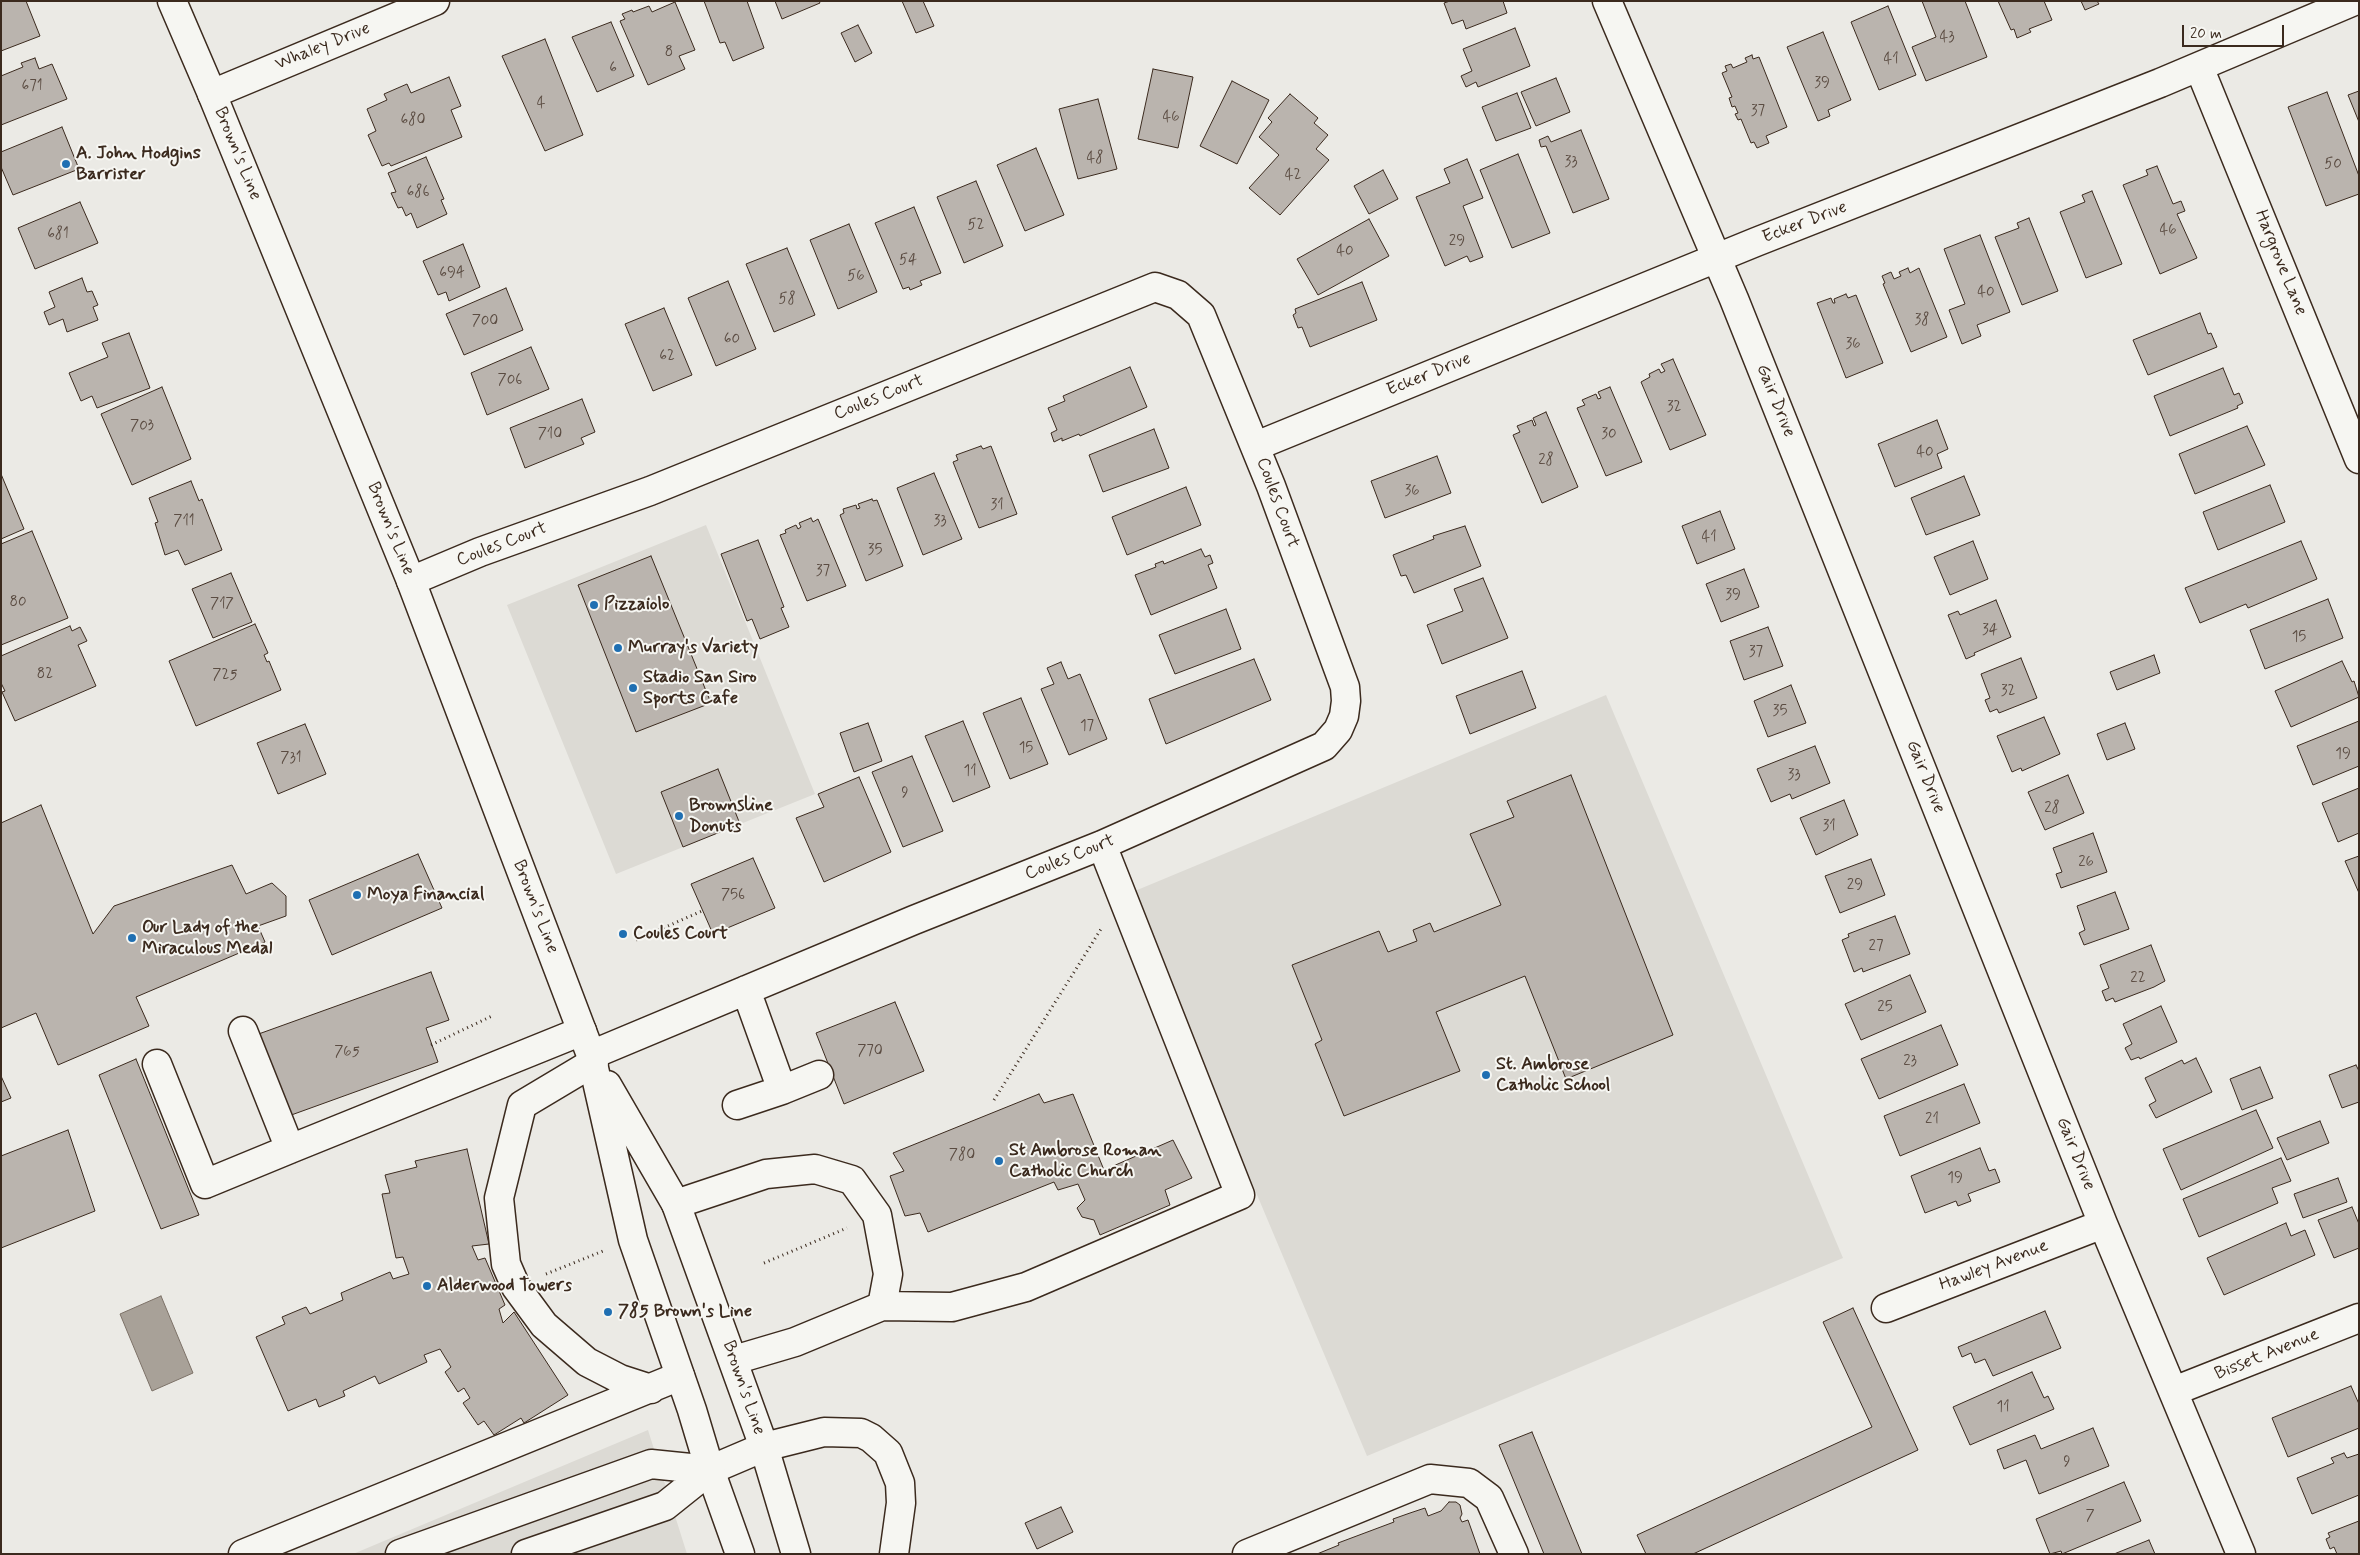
<!DOCTYPE html>
<html>
<head>
<meta charset="utf-8">
<style>
	body { margin:0 }
	#map { position:relative; width:2360px; height:1555px; overflow:hidden; background:#ebeae5; font-family:Mynerve,sans-serif }
	canvas { display:block }
	.frame { position:absolute; inset:0; border:2px solid #3b2a1e; pointer-events:none }
	.scale { position:absolute; left:2182px; top:25px; width:102px; height:22px; box-sizing:border-box; border:2px solid #3b2a1e; border-top:0; padding-left:6px; font-size:15px; line-height:18px; white-space:nowrap; color:#3b2a1e; -webkit-text-stroke:4px #f6f6f2; paint-order:stroke }
</style>
</head>
<body>
<div id="map">
<canvas width="2360" height="1555"></canvas>
<div class="frame"></div>
<div class="scale">20 m</div>
</div>
<script>
const ctx = document.querySelector('canvas').getContext('2d');
ctx.lineJoin = 'round';
function fillPath(path, color) { ctx.fillStyle = color; ctx.fill(path, 'evenodd'); }
const poly = rows => new Path2D(rows.map(r => 'M' + r).join(''));
function stroke(path, color, width, dash) { ctx.strokeStyle = color; ctx.lineWidth = width; ctx.lineCap = dash ? 'butt' : 'round'; ctx.setLineDash(dash || []); ctx.stroke(path); }
function write(font, color, halo, rows, align = 'center') {
  ctx.font = font + ' Mynerve,sans-serif'; ctx.lineWidth = 4; ctx.setLineDash([]); ctx.textBaseline = 'middle'; ctx.strokeStyle = halo; ctx.fillStyle = color; for (const [text, x, y, turn = 0] of rows) {
    ctx.save(); ctx.translate(x, y); ctx.rotate((+turn || 0) * Math.PI / 180); ctx.textAlign = isNaN(turn) ? turn : align; if (halo) ctx.strokeText(text, 0, 0); ctx.fillText(text, 0, 0); ctx.restore();
  }
}
fillPath(poly([
	[706,525,815,794,616,874,507,605],
	[1606,695,1843,1258,1367,1456,1130,893],
	[648,1430,687,1554,353,1554]
]), '#dcdad4');
const water = poly([
	[161,1296,193,1373,152,1391,120,1314,161,1296]
]);
fillPath(water, '#a8a198');
stroke(water, '#7c7167', 1);
const building = poly([
	[1,1,26,1,40,36,1,51,1,1],
	[704,1,747,1,764,48,733,61,725,42,720,43,704,1],
	[775,1,819,1,820,3,782,19,775,1],
	[902,1,923,1,934,26,916,33,902,1],
	[1450,1,1503,1,1507,13,1466,29,1463,20,1452,24,1444,3,1450,1],
	[1922,1,1965,1,1987,57,1926,81,1912,47,1936,37,1922,1],
	[1998,1,2044,1,2052,20,2029,29,2031,32,2017,38,2014,29,2011,30,1998,1],
	[2081,1,2097,1,2099,4,2085,10,2081,1],
	[675,2,695,50,679,56,685,69,648,85,620,21,625,19,622,14,632,10,633,12,649,6,652,12,675,2],
	[1888,6,1916,75,1879,90,1851,22,1888,6],
	[611,22,634,76,597,92,572,37,611,22],
	[858,25,872,53,855,62,841,33,858,25],
	[1515,28,1530,66,1478,87,1476,82,1466,87,1461,76,1472,71,1463,49,1515,28],
	[1823,32,1851,100,1828,110,1830,116,1818,121,1787,47,1823,32],
	[545,39,583,135,545,151,502,56,545,39],
	[1752,55,1753,59,1759,57,1787,127,1766,136,1769,143,1757,148,1754,142,1751,143,1741,119,1738,120,1735,114,1738,113,1735,106,1732,107,1729,98,1732,97,1722,73,1727,71,1725,66,1731,64,1733,68,1747,62,1745,58,1752,55],
	[35,58,39,69,52,64,67,99,1,125,1,76,23,67,21,63,35,58],
	[1153,69,1193,77,1178,148,1138,139,1153,69],
	[449,77,461,106,451,110,462,137,391,166,389,163,382,166,368,135,376,131,367,109,387,100,384,94,407,84,411,93,449,77],
	[1556,78,1570,112,1536,126,1521,92,1556,78],
	[1232,81,1269,100,1237,164,1200,146,1232,81],
	[2359,91,2359,122,2348,95,2359,91],
	[2327,92,2359,176,2359,194,2326,206,2288,107,2327,92],
	[1517,93,1531,128,1496,141,1482,107,1517,93],
	[1290,94,1318,118,1314,123,1328,135,1316,149,1329,160,1280,215,1249,188,1279,155,1259,137,1272,122,1268,118,1290,94],
	[1098,99,1117,169,1078,179,1059,109,1098,99],
	[62,127,79,169,13,195,1,167,1,152,62,127],
	[1581,130,1609,199,1573,213,1546,146,1541,147,1539,140,1548,136,1551,142,1581,130],
	[1036,148,1064,215,1025,231,997,165,1036,148],
	[1518,154,1550,233,1512,248,1480,170,1518,154],
	[426,157,444,199,441,200,447,214,417,228,411,213,406,216,402,207,398,208,391,193,396,192,388,173,426,157],
	[1467,159,1483,198,1463,206,1483,257,1470,262,1467,256,1445,266,1416,197,1450,183,1444,169,1467,159],
	[2157,166,2173,204,2181,201,2185,211,2177,214,2197,258,2160,274,2123,185,2148,175,2146,170,2157,166],
	[1383,170,1398,199,1369,214,1354,186,1383,170],
	[976,181,1003,246,964,263,937,197,976,181],
	[2092,191,2122,264,2086,278,2060,212,2085,202,2082,195,2092,191],
	[80,202,98,243,35,269,18,228,80,202],
	[914,207,941,273,920,281,922,285,910,290,909,287,903,289,875,223,914,207],
	[2029,218,2058,291,2022,305,1995,237,2019,228,2017,223,2029,218],
	[1369,219,1389,256,1318,295,1297,259,1369,219],
	[849,224,877,292,838,309,810,240,849,224],
	[1980,235,2010,312,1977,325,1981,336,1962,344,1949,310,1965,304,1944,249,1980,235],
	[463,244,480,287,449,301,446,292,438,295,423,261,463,244],
	[787,248,815,315,774,332,746,264,787,248],
	[1908,268,1910,273,1919,268,1947,337,1911,352,1883,284,1885,283,1882,276,1891,272,1894,279,1901,276,1899,272,1908,268],
	[82,278,87,292,92,291,98,305,93,307,98,320,67,332,63,319,49,325,44,312,55,307,49,292,82,278],
	[728,281,756,349,716,366,688,298,728,281],
	[1362,282,1377,320,1310,347,1302,327,1298,328,1293,315,1296,313,1295,309,1362,282],
	[506,288,523,330,464,355,446,314,506,288],
	[1846,294,1848,298,1856,295,1883,363,1846,378,1817,303,1831,298,1833,303,1835,303,1834,299,1846,294],
	[664,308,692,375,653,391,625,324,664,308],
	[2200,313,2208,334,2211,333,2217,347,2148,375,2133,340,2200,313],
	[129,333,150,388,97,408,92,396,81,401,69,373,108,357,102,343,129,333],
	[531,347,549,389,487,415,471,373,531,347],
	[1673,359,1706,435,1670,450,1641,382,1650,377,1649,374,1659,369,1661,373,1665,371,1661,364,1673,359],
	[1130,367,1147,407,1080,436,1079,434,1062,441,1062,438,1054,442,1051,433,1057,430,1048,408,1065,401,1063,396,1130,367],
	[2223,368,2234,395,2239,393,2243,403,2237,406,2238,408,2170,436,2154,396,2223,368],
	[162,387,191,459,132,485,101,414,162,387],
	[1610,387,1642,462,1606,476,1577,408,1585,405,1582,400,1596,394,1598,399,1601,398,1598,392,1610,387],
	[582,399,595,432,581,438,584,444,525,468,510,428,582,399],
	[1546,412,1578,487,1542,503,1513,435,1520,432,1517,426,1532,420,1534,426,1536,425,1533,418,1546,412],
	[1937,420,1948,449,1937,454,1942,468,1895,487,1878,444,1937,420],
	[2247,426,2265,465,2195,494,2179,454,2247,426],
	[1154,429,1169,468,1103,492,1089,455,1154,429],
	[981,446,983,449,991,446,1017,514,979,528,953,462,958,460,956,455,981,446],
	[1437,456,1451,493,1385,518,1371,481,1437,456],
	[934,473,962,539,923,555,897,488,934,473],
	[1,474,24,529,1,539,1,474],
	[1964,476,1980,515,1926,535,1911,498,1964,476],
	[191,481,199,501,202,499,222,550,185,565,178,550,165,555,155,523,158,522,149,498,191,481],
	[2270,485,2285,522,2218,550,2203,512,2270,485],
	[1186,487,1201,525,1127,555,1112,517,1186,487],
	[872,499,873,501,877,500,903,566,866,581,840,515,844,513,843,509,856,505,857,509,860,508,858,504,872,499],
	[1720,511,1735,549,1697,564,1682,526,1720,511],
	[811,518,813,522,818,519,846,586,807,601,780,535,786,533,785,530,796,525,798,529,801,527,799,523,811,518],
	[1465,526,1481,566,1414,593,1406,575,1401,576,1393,555,1434,539,1433,536,1465,526],
	[32,531,68,618,1,645,1,544,32,531],
	[758,540,784,607,781,608,789,627,760,639,752,619,747,621,721,554,758,540],
	[1973,541,1988,579,1950,595,1934,557,1973,541],
	[2301,541,2317,579,2248,608,2246,604,2200,623,2185,588,2301,541],
	[1201,549,1205,557,1210,555,1213,563,1208,565,1217,588,1151,615,1135,575,1156,567,1155,564,1163,561,1164,564,1201,549],
	[651,556,711,703,636,732,578,585,651,556],
	[1744,569,1759,607,1721,622,1706,584,1744,569],
	[231,573,252,622,213,638,192,589,231,573],
	[1483,578,1508,638,1442,664,1427,625,1463,611,1454,589,1483,578],
	[2328,599,2343,638,2265,669,2250,630,2328,599],
	[1996,600,2011,637,1974,653,1975,655,1966,659,1948,615,1958,611,1960,615,1996,600],
	[1226,609,1241,649,1175,674,1159,635,1226,609],
	[255,624,268,653,264,655,267,662,269,661,281,690,196,726,169,661,255,624],
	[70,626,72,631,80,627,87,641,78,645,96,686,15,721,2,692,5,691,1,683,1,656,70,626],
	[1768,627,1783,666,1744,680,1730,641,1768,627],
	[2154,655,2160,673,2117,690,2110,672,2154,655],
	[2021,658,2037,698,1999,713,1997,709,1990,712,1985,700,1990,698,1981,674,2021,658],
	[1254,659,1271,700,1166,744,1149,699,1254,659],
	[2342,661,2352,682,2354,681,2359,697,2291,727,2275,691,2342,661],
	[1061,662,1068,679,1080,674,1107,739,1069,755,1041,689,1054,684,1047,668,1061,662],
	[1522,671,1536,708,1470,734,1456,696,1522,671],
	[1791,685,1806,723,1768,737,1754,701,1791,685],
	[1021,698,1048,764,1010,779,983,713,1021,698],
	[2044,717,2060,754,2022,771,2021,768,2012,772,1997,736,2044,717],
	[963,721,990,787,953,802,925,736,963,721],
	[2359,721,2359,766,2313,785,2297,746,2359,721],
	[868,723,882,761,854,772,840,733,868,723],
	[2125,723,2135,749,2107,760,2097,734,2125,723],
	[305,724,326,774,278,794,257,743,305,724],
	[1815,746,1830,783,1792,799,1790,794,1771,802,1757,769,1815,746],
	[912,756,943,831,903,847,872,772,912,756],
	[718,769,740,824,683,847,661,792,718,769],
	[1571,775,1673,1035,1566,1079,1525,976,1436,1012,1460,1071,1344,1116,1315,1044,1322,1040,1292,965,1379,931,1388,952,1417,941,1413,930,1430,923,1434,932,1501,905,1470,834,1514,817,1507,801,1571,775],
	[2068,775,2084,813,2045,830,2028,792,2068,775],
	[859,777,891,852,824,882,796,818,824,807,818,794,859,777],
	[2359,788,2359,833,2338,842,2322,803,2359,788],
	[1844,800,1858,835,1816,855,1800,818,1844,800],
	[41,805,93,934,114,906,232,865,246,894,272,883,286,896,286,916,258,926,265,942,136,997,149,1026,58,1065,36,1013,1,1028,1,823,41,805],
	[2093,833,2107,872,2061,888,2056,874,2062,872,2053,848,2093,833],
	[418,854,442,908,332,955,309,900,418,854],
	[2359,856,2359,893,2345,861,2359,856],
	[753,858,775,908,713,934,691,884,753,858],
	[1871,859,1885,895,1840,913,1825,876,1871,859],
	[2115,892,2129,929,2084,945,2079,933,2085,930,2077,906,2115,892],
	[1895,916,1910,954,1863,972,1862,968,1854,972,1842,940,1849,937,1848,934,1895,916],
	[2151,945,2165,981,2154,987,2115,1002,2113,998,2106,1001,2102,991,2109,988,2100,965,2151,945],
	[431,972,449,1020,426,1028,438,1062,283,1118,253,1036,431,972],
	[1910,975,1926,1012,1861,1040,1845,1004,1910,975],
	[895,1002,924,1071,844,1104,816,1033,895,1002],
	[2161,1006,2177,1042,2140,1059,2139,1057,2131,1060,2125,1048,2132,1044,2123,1024,2161,1006],
	[1941,1025,1958,1065,1879,1099,1861,1059,1941,1025],
	[2196,1058,2212,1092,2156,1118,2149,1105,2156,1101,2145,1078,2182,1060,2184,1064,2196,1058],
	[136,1059,199,1215,161,1229,99,1075,136,1059],
	[2356,1065,2359,1071,2359,1102,2342,1108,2329,1075,2356,1065],
	[2260,1067,2273,1098,2242,1110,2230,1079,2260,1067],
	[1,1076,11,1098,1,1102,1,1076],
	[1964,1084,1980,1123,1900,1156,1884,1116,1964,1084],
	[1039,1094,1044,1103,1073,1094,1104,1170,1173,1140,1192,1178,1165,1190,1170,1205,1100,1235,1094,1220,1082,1217,1077,1208,1085,1200,1078,1184,1058,1190,1054,1182,928,1232,920,1213,905,1216,890,1176,904,1171,893,1153,1039,1094],
	[2256,1110,2273,1148,2181,1190,2163,1149,2256,1110],
	[2320,1121,2329,1143,2287,1160,2277,1138,2320,1121],
	[68,1130,95,1211,1,1248,1,1156,68,1130],
	[1980,1148,1989,1171,1995,1169,2000,1182,1968,1194,1971,1201,1958,1206,1956,1201,1925,1213,1911,1176,1980,1148],
	[467,1149,489,1244,472,1246,478,1260,485,1258,505,1305,499,1309,503,1323,514,1312,568,1395,524,1423,521,1418,494,1435,484,1421,478,1425,463,1403,470,1398,464,1388,458,1392,445,1372,451,1367,440,1349,424,1355,427,1362,379,1384,375,1376,343,1391,345,1396,319,1407,316,1399,288,1411,256,1337,285,1324,282,1317,306,1307,310,1314,343,1300,341,1293,390,1272,393,1279,409,1274,403,1257,396,1258,382,1194,390,1193,385,1175,417,1167,415,1161,467,1149],
	[2281,1158,2291,1181,2272,1188,2278,1203,2199,1237,2183,1199,2281,1158],
	[2338,1178,2347,1202,2303,1218,2294,1194,2338,1178],
	[2352,1207,2359,1224,2359,1248,2334,1258,2318,1220,2352,1207],
	[2286,1223,2291,1236,2305,1230,2315,1255,2224,1295,2207,1258,2286,1223],
	[1853,1308,1918,1450,1693,1554,1646,1554,1637,1535,1872,1427,1823,1322,1853,1308],
	[2045,1311,2061,1348,1993,1376,1985,1359,1975,1363,1971,1353,1962,1357,1958,1347,2045,1311],
	[2032,1372,2044,1398,2048,1396,2054,1409,1970,1445,1953,1407,2032,1372],
	[2351,1386,2359,1404,2359,1428,2288,1457,2272,1418,2351,1386],
	[2093,1428,2109,1466,2039,1494,2026,1460,2004,1469,1997,1450,2035,1435,2041,1449,2093,1428],
	[1532,1432,1582,1554,1544,1554,1499,1445,1532,1432],
	[2344,1453,2347,1458,2359,1454,2359,1495,2312,1514,2297,1478,2334,1463,2331,1458,2344,1453],
	[2124,1482,2141,1521,2062,1554,2061,1551,2050,1554,2036,1519,2124,1482],
	[1449,1502,1456,1502,1460,1505,1462,1514,1460,1518,1462,1522,1468,1520,1480,1554,1317,1554,1339,1545,1338,1543,1394,1522,1393,1519,1410,1513,1425,1508,1428,1516,1441,1511,1449,1502],
	[1061,1507,1073,1532,1037,1549,1025,1523,1061,1507],
	[2359,1521,2359,1554,2337,1554,2334,1547,2330,1549,2326,1539,2330,1537,2328,1533,2359,1521],
	[2149,1540,2155,1554,2114,1554,2149,1540]
]);
fillPath(building, '#bab4ae');
stroke(building, '#3b2a1e', 1);
const minor = poly([
	[1607,1,1734,299,2103,1224,2241,1554],
	[2199,67,2359,459],
	[212,94,435,1],
	[1256,446,1756,242,2160,83,2354,1],
	[411,581,480,552,650,491,1155,287,1178,295,1201,315,1271,486,1345,687,1346,701,1344,716,1338,730,1324,746,1102,845,914,920,591,1055],
	[243,1031,290,1149,582,1031],
	[594,1062,522,1105,499,1198,506,1264,516,1287,544,1325,587,1362,620,1379,651,1389],
	[157,1064,205,1184,290,1149],
	[782,1090,819,1075],
	[737,1105,782,1090,746,990],
	[676,1204,766,1174,815,1169,852,1180,877,1215,888,1274,882,1306,795,1342,734,1360],
	[882,1306,952,1307,1026,1287,1240,1195,1102,845],
	[1886,1308,2103,1224],
	[2174,1391,2359,1318],
	[243,1554,680,1376],
	[400,1554,651,1464,710,1470],
	[526,1554,665,1506,710,1470],
	[1247,1554,1430,1479,1469,1483,1489,1498,1514,1554]
]);
const major = poly([
	[172,1,212,94,411,581,591,1055,633,1240,692,1410,710,1470,764,1447,824,1432,861,1433,871,1438,888,1453,900,1483,901,1503,894,1554],
	[607,1085,676,1204,764,1447]
]);
const highway = poly([
	[764,1447,796,1554],
	[710,1470,740,1554]
]);
stroke(minor, '#3b2a1e', 31);
stroke(major, '#3b2a1e', 31);
stroke(highway, '#3b2a1e', 31);
stroke(poly([
	[636,940,702,911],
	[431,1045,492,1016],
	[994,1100,1101,929],
	[764,1263,847,1228],
	[546,1274,603,1251]
]), '#3b2a1e', 3, [1, 4]);
stroke(minor, '#f6f6f2', 28);
stroke(major, '#f6f6f2', 28);
stroke(highway, '#f6f6f2', 28);
for (const [x, y, r, color] of [
	[66,164,5,"#1f6fb2"],
	[594,605,5,"#1f6fb2"],
	[618,648,5,"#1f6fb2"],
	[633,688,5,"#1f6fb2"],
	[679,816,5,"#1f6fb2"],
	[357,895,5,"#1f6fb2"],
	[623,934,5,"#1f6fb2"],
	[132,938,5,"#1f6fb2"],
	[1486,1075,5,"#1f6fb2"],
	[999,1161,5,"#1f6fb2"],
	[427,1286,5,"#1f6fb2"],
	[608,1312,5,"#1f6fb2"]
]) { const dot = new Path2D(); dot.arc(x, y, r, 0, 2 * Math.PI); ctx.fillStyle = color; ctx.fill(dot); stroke(dot, '#f6f6f2', 2); }
write('15px', '#5b4c42', null, [
	["43",1947,38],
	["8",669,53],
	["41",1891,60],
	["6",613,69],
	["39",1822,84],
	["671",32,87],
	["4",541,104],
	["37",1758,112],
	["46",1171,118],
	["680",413,121],
	["48",1095,159],
	["33",1571,163],
	["50",2333,165],
	["42",1293,176],
	["686",418,193],
	["52",976,226],
	["46",2168,231],
	["681",58,235],
	["29",1457,242],
	["40",1345,252],
	["54",908,261],
	["694",452,274],
	["56",856,277],
	["40",1986,293],
	["58",787,300],
	["38",1922,321],
	["700",485,322],
	["60",732,340],
	["36",1853,345],
	["62",667,357],
	["706",510,381],
	["32",1674,408],
	["703",142,427],
	["710",550,435],
	["30",1609,435],
	["40",1925,453],
	["28",1546,461],
	["36",1412,492],
	["31",997,506],
	["711",184,522],
	["33",940,522],
	["41",1709,538],
	["35",875,551],
	["37",823,572],
	["39",1733,596],
	["80",18,603],
	["717",222,605],
	["34",1990,631],
	["15",2299,638],
	["37",1756,653],
	["82",45,675],
	["725",225,676],
	["32",2008,692],
	["35",1780,712],
	["17",1087,727],
	["15",1026,749],
	["19",2343,755],
	["731",291,759],
	["11",970,772],
	["33",1794,776],
	["9",905,794],
	["28",2052,809],
	["31",1829,827],
	["26",2086,863],
	["29",1855,886],
	["756",733,896],
	["27",1876,947],
	["22",2138,979],
	["25",1885,1008],
	["770",870,1052],
	["765",347,1053],
	["23",1910,1062],
	["21",1932,1120],
	["780",962,1156],
	["19",1955,1179],
	["11",2003,1408],
	["9",2067,1463],
	["7",2090,1517]
]);
write('18px', '#3b2a1e', '#f6f6f2', [
	["Whaley Drive",323,47,-22],
	["Brown's Line",237,154,68],
	["Ecker Drive",1805,223,-21],
	["Hargrove Lane",2280,263,68],
	["Ecker Drive",1429,375,-22],
	["Coules Court",879,398,-22],
	["Gair Drive",1775,401,68],
	["Coules Court",1277,503,70],
	["Brown's Line",390,529,68],
	["Coules Court",502,545,-21],
	["Gair Drive",1925,777,68],
	["Coules Court",1070,858,-22],
	["Brown's Line",535,907,69],
	["Gair Drive",2075,1154,68],
	["Hawley Avenue",1994,1266,-21],
	["Bisset Avenue",2267,1355,-22],
	["Brown's Line",743,1388,71]
]);
write('bold 18px', '#3b2a1e', '#f6f6f2', [
	["A. John Hodgins",76,154],
	["Barrister",76,175],
	["Pizzaiolo",604,605],
	["Murray's Variety",628,648],
	["Stadio San Siro",643,678],
	["Sports Cafe",643,699],
	["Brownsline",689,806],
	["Donuts",689,827],
	["Moya Financial",367,895],
	["Our Lady of the",142,928],
	["Miraculous Medal",142,949],
	["Coules Court",633,934],
	["St. Ambrose",1496,1065],
	["Catholic School",1496,1086],
	["St Ambrose Roman",1009,1151],
	["Catholic Church",1009,1172],
	["Alderwood Towers",437,1286],
	["785 Brown's Line",618,1312]
], 'left');
</script>
</body>
</html>
